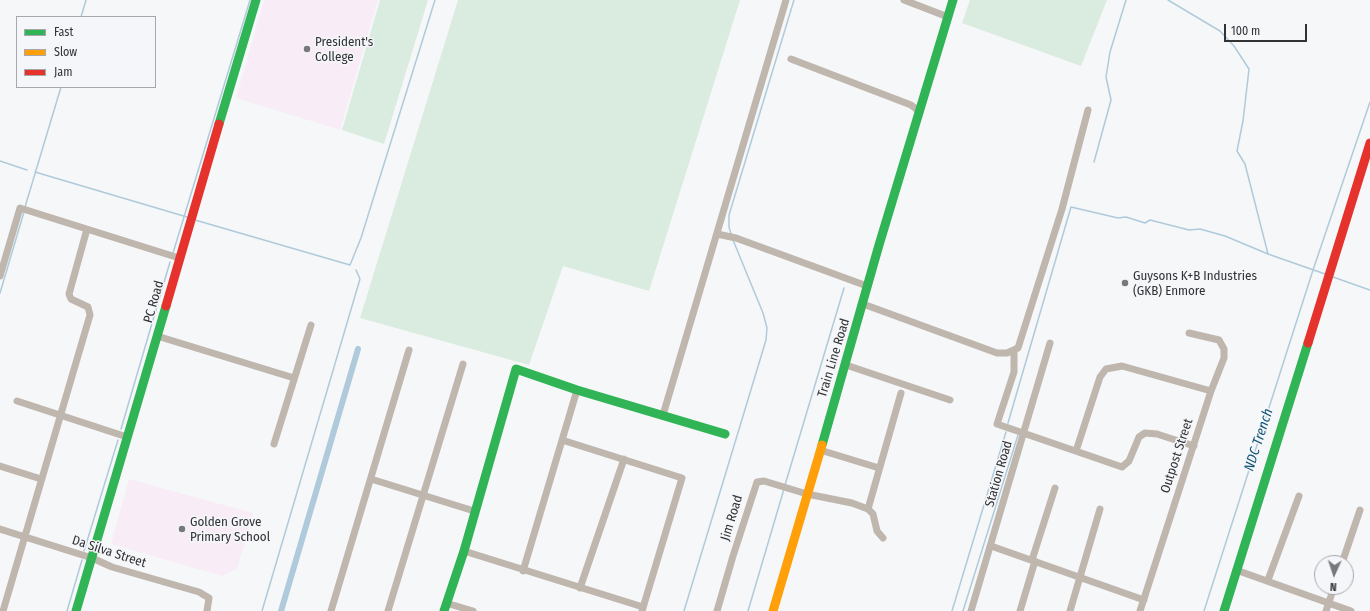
<!DOCTYPE html>
<html>
<head>
<meta charset="utf-8">
<style>
	body { margin:0 }
	#map { position:relative; width:1370px; height:611px; overflow:hidden; background:#f6f7f9; font-family:"Fira Sans Condensed",sans-serif }
	canvas { display:block }
	.legend { position:absolute; left:16px; top:16px; width:140px; height:72px; box-sizing:border-box; background:#f5f6fa; border:1px solid #a7a8ab; margin:0; padding:5px 7px; list-style:none; font-size:12px; color:#323334 }
	.legend li { display:flex; align-items:center; gap:8px; height:20px }
	.legend b { width:20px; border:1px solid #a7a8ab }
	.north { position:absolute; left:1314px; top:555px; width:40px; height:40px; box-sizing:border-box; background:#f5f6fa; border:1px solid #a7a8ab; border-radius:50%; rotate:183deg; font-size:11px; font-weight:700; line-height:16px; text-align:center; color:#323334 }
	.north::after { content:''; display:block; margin:auto; width:14px; height:18px; background:#777879; clip-path:polygon(50% 0,100% 100%,50% 72%,0 100%) }
	.scale { position:absolute; left:1224px; top:24px; width:83px; height:18px; box-sizing:border-box; border:2px solid #323334; border-top:0; padding-left:5px; font-size:12px; line-height:14px; white-space:nowrap; color:#323334; -webkit-text-stroke:3px #f5f6fa; paint-order:stroke }
</style>
</head>
<body>
<div id="map">
<canvas width="1370" height="611"></canvas>
<ul class="legend">
<li><b style="height:5px;background:#30b455"></b>Fast</li>
<li><b style="height:5px;background:#ff9f0a"></b>Slow</li>
<li><b style="height:5px;background:#e5322d"></b>Jam</li>
</ul>
<div class="north">N</div>
<div class="scale">100 m</div>
</div>
<script>
const ctx = document.querySelector('canvas').getContext('2d');
ctx.lineJoin = 'round';
function fillPath(path, color) { ctx.fillStyle = color; ctx.fill(path, 'evenodd'); }
const poly = rows => new Path2D(rows.map(r => 'M' + r).join(''));
function stroke(path, color, width, dash) { ctx.strokeStyle = color; ctx.lineWidth = width; ctx.lineCap = dash ? 'butt' : 'round'; ctx.setLineDash(dash || []); ctx.stroke(path); }
function write(font, color, halo, rows, align = 'center') {
  ctx.font = font + ' "Fira Sans Condensed",sans-serif'; ctx.lineWidth = 3; ctx.setLineDash([]); ctx.textBaseline = 'middle'; ctx.strokeStyle = halo; ctx.fillStyle = color; for (const [text, x, y, turn = 0] of rows) {
    ctx.save(); ctx.translate(x, y); ctx.rotate((+turn || 0) * Math.PI / 180); ctx.textAlign = isNaN(turn) ? turn : align; if (halo) ctx.strokeText(text, 0, 0); ctx.fillText(text, 0, 0); ctx.restore();
  }
}
fillPath(poly([
	[264,0,378,0,340,130,236,98],
	[129,479,253,513,237,569,222,576,111,544]
]), '#f8edf7');
fillPath(poly([
	[380,0,428,0,384,144,342,130],
	[458,0,740,0,649,291,563,266,529,365,360,318],
	[970,0,1107,0,1081,66,962,23]
]), '#daecdf');
stroke(poly([
	[1168,0,1220,31,1234,46,1249,69,1243,121,1237,151,1245,164,1268,254,1325,274],
	[81,17,86,0],
	[0,161,27,170],
	[1094,162,1111,100,1106,77,1110,52,1126,0],
	[35,172,187,217],
	[25,207,61,87],
	[195,220,350,265,361,238,435,0],
	[731,234,729,227,729,215,794,0],
	[173,253,250,0],
	[1333,277,1370,290],
	[0,293,24,212],
	[1008,423,1071,207,1118,218,1126,217,1145,223,1150,220,1189,230,1200,229,1225,236,1268,254],
	[121,429,170,262],
	[785,485,844,288],
	[84,551,118,440],
	[67,611,82,560],
	[262,611,360,279,356,270],
	[684,611,766,340,767,328,763,313,733,240],
	[748,611,784,489],
	[952,611,1006,432],
	[963,611,1018,435],
	[1204,611,1313,270,1370,102]
]), '#afcada', 1.5);
stroke(poly([
	[281,611,358,349]
]), '#afcada', 6);
stroke(poly([
	[904,0,948,17],
	[791,59,911,105,920,112],
	[717,234,736,238,867,286],
	[0,276,20,208,179,258],
	[863,304,997,353,1007,353,1018,348,1062,209,1088,110],
	[157,336,294,378],
	[1014,351,1014,372,997,424,1122,467,1129,461,1139,437,1145,433,1157,434,1194,446],
	[846,365,950,400],
	[17,401,127,437],
	[663,415,786,0],
	[562,440,682,478,642,611],
	[274,444,311,325],
	[820,450,879,468],
	[1076,451,1100,377,1106,369,1122,366,1211,391],
	[0,466,41,479],
	[371,479,474,511],
	[0,529,92,558,112,567,199,592,209,598,207,611],
	[883,538,877,531,873,514,868,509,901,393],
	[991,546,1144,600],
	[464,551,643,607],
	[1032,560,1055,488],
	[1342,563,1360,510],
	[1236,570,1351,611],
	[523,571,577,390],
	[1268,580,1299,496],
	[580,588,624,459],
	[446,603,473,611],
	[3,611,90,315,88,307,71,299,69,294,87,229],
	[331,611,409,350],
	[388,611,463,364],
	[717,611,733,556,757,482,764,481,807,494,852,503,868,509],
	[971,611,1050,343],
	[1020,611,1035,561],
	[1070,611,1100,509],
	[1140,611,1211,391,1224,358,1224,349,1219,340,1189,333],
	[1326,611,1334,587]
]), '#bfb6ae', 7);
stroke(poly([
	[219,124,256,0],
	[822,445,879,245,953,0],
	[76,611,166,306],
	[444,611,464,551,516,369,577,390,725,434],
	[1224,611,1308,343]
]), '#30b455', 9);
stroke(poly([
	[773,611,822,445]
]), '#ff9f0a', 9);
stroke(poly([
	[166,306,219,124],
	[1308,343,1370,143]
]), '#e5322d', 9);
for (const [x, y, r, color] of [
	[307,49,4,"#777879"],
	[1125,283,4,"#777879"],
	[182,529,4,"#777879"]
]) { const dot = new Path2D(); dot.arc(x, y, r, 0, 2 * Math.PI); ctx.fillStyle = color; ctx.fill(dot); stroke(dot, '#f5f6fa', 1.5); }
write('13px', '#323334', '#f5f6fa', [
	["President's",315,42],
	["College",315,57],
	["Guysons K+B Industries",1133,276],
	["(GKB) Enmore",1133,291],
	["Golden Grove",190,522],
	["Primary School",190,537]
], 'left');
write('13px', '#323334', '#f5f6fa', [
	["PC Road",154,302,-74],
	["Train Line Road",834,358,-73],
	["Outpost Street",1177,456,-72],
	["Station Road",999,474,-74],
	["Jim Road",732,518,-73],
	["Da Silva Street",109,552,18]
]);
write('italic 14px', '#115675', '#f5f6fa', [
	["NDC Trench",1259,440,-72]
]);
</script>
</body>
</html>
